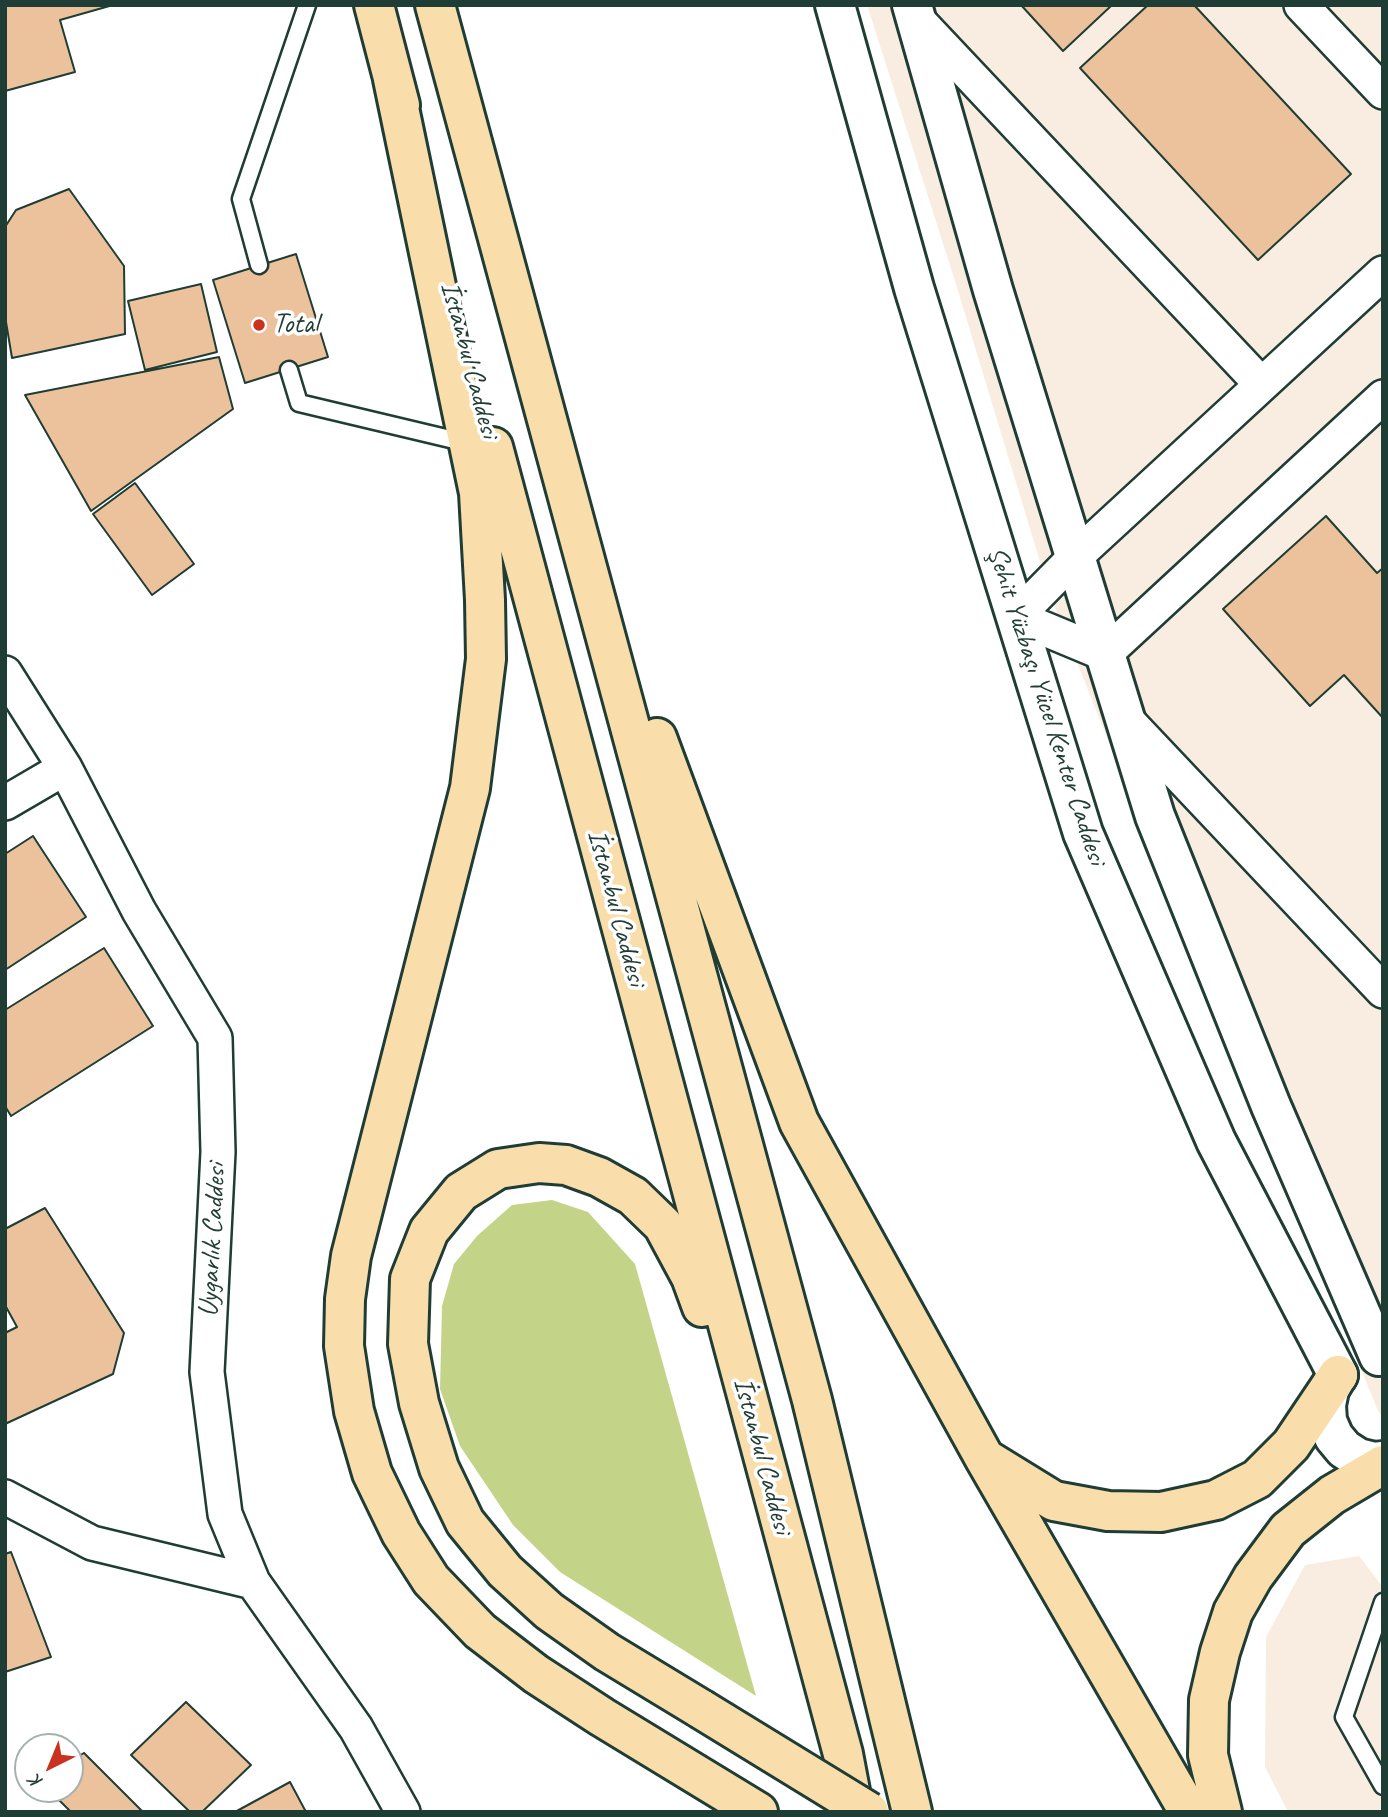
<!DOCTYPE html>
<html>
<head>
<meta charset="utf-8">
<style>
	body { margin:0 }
	#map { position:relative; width:1388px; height:1817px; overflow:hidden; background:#fff; font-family:Caveat,sans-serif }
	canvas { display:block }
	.frame { position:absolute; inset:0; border:7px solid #1f3d34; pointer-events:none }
	.north { position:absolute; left:14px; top:1733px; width:70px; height:70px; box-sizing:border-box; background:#fff; border:2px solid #a5b1ae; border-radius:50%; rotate:223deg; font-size:19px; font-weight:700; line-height:28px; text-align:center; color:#1f3d34 }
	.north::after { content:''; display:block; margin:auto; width:24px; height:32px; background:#c8321e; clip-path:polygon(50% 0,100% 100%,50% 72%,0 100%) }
</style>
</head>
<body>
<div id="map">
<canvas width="1388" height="1817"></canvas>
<div class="frame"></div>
<div class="north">K</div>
</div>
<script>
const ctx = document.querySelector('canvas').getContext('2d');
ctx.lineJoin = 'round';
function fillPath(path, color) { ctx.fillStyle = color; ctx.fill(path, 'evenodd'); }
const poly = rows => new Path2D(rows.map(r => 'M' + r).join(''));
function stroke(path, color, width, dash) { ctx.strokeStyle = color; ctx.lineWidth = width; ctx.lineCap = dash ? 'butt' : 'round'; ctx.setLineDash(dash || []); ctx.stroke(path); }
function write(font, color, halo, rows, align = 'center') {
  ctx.font = font + ' Caveat,sans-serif'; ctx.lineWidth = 7; ctx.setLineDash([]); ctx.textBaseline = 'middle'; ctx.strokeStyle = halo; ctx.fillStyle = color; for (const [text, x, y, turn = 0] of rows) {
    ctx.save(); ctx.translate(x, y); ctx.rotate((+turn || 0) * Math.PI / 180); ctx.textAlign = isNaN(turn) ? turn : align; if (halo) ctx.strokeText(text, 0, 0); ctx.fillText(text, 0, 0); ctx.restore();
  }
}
fillPath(poly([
	[867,5,1383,5,1383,1418,1378,1411,1051,598,954,278],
	[1359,1556,1383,1587,1383,1812,1288,1812,1265,1767,1266,1637,1305,1565]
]), '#f9ede1');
fillPath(poly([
	[552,1200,588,1212,635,1264,756,1696,560,1572,513,1525,460,1446,440,1389,442,1306,454,1264,477,1236,512,1205]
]), '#c3d489');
const building = poly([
	[5,5,113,5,60,20,75,72,5,91,5,5],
	[1021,5,1112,5,1063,51,1021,5],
	[1148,5,1194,5,1351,174,1258,260,1080,68,1148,5],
	[69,189,124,266,125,334,12,358,5,316,5,227,16,210,69,189],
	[296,254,328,357,245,383,213,280,296,254],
	[201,284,217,352,145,370,128,301,201,284],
	[219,357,233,409,91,511,25,395,219,357],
	[135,483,194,564,152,595,93,514,135,483],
	[1326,516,1377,573,1383,568,1383,718,1344,675,1310,706,1223,609,1326,516],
	[33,836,86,917,5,970,5,854,33,836],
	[104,948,153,1026,11,1116,5,1106,5,1010,104,948],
	[45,1208,124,1333,113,1374,5,1424,5,1333,17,1327,5,1305,5,1229,45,1208],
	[11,1552,51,1657,5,1672,5,1554,11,1552],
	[186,1702,251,1765,202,1812,190,1812,131,1755,186,1702],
	[84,1753,143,1812,71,1812,48,1789,70,1789,70,1761,84,1753],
	[290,1782,306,1812,235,1812,290,1782]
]);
fillPath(building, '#ebc29b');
stroke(building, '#1f3d34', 2);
const service = poly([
	[259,265,241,199,307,5],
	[289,370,299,403,467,443],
	[1383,1602,1344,1717,1383,1786]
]);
const minor = poly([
	[1301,5,1383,92],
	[916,18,1261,384],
	[1383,273,1075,557,1016,617,1105,654,1383,397],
	[5,673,65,768,139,911,215,1038,218,1152,207,1372,225,1514,253,1582,356,1728,403,1812],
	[1125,718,1383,991],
	[5,803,65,768],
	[5,1497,92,1543,253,1582]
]);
const tertiary = poly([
	[835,5,914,288,1083,833,1216,1141,1338,1375],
	[912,5,993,290,1155,816,1271,1106,1379,1356],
	[1337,1375,1329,1390,1326,1405,1327,1421,1334,1437,1344,1449,1358,1458,1374,1462,1383,1461]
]);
const trunk = poly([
	[374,5,400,105],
	[435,5,812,1400,912,1812],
	[393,79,479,493,485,600,486,659,470,788,351,1256,345,1299,344,1346,354,1411,372,1473,401,1533,431,1580,480,1631,536,1674,602,1717,758,1812],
	[493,447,843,1754,854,1812],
	[657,738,799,1122,985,1459,1189,1812],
	[989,1461,1054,1501,1108,1511,1161,1512,1216,1500,1257,1479,1291,1445,1338,1375],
	[701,1709,607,1652,549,1611,505,1571,465,1522,439,1468,419,1403,408,1344,410,1279,429,1231,461,1192,498,1169,539,1163,566,1165,599,1177,633,1196,663,1225,691,1277,702,1307],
	[1222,1812,1208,1755,1209,1700,1220,1652,1233,1612,1253,1577,1288,1530,1332,1495,1383,1465]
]);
stroke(service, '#1f3d34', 21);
stroke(minor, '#1f3d34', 38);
stroke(tertiary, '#1f3d34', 44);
stroke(trunk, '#1f3d34', 44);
stroke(service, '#fff', 16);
stroke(minor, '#fff', 33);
stroke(tertiary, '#fff', 38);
stroke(trunk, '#f9deab', 38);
const trunkBridge = poly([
	[701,1709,869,1812]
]);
stroke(trunkBridge, '#1f3d34', 44, []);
stroke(trunkBridge, '#f9deab', 38);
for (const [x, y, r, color] of [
	[259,325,7,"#c8321e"]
]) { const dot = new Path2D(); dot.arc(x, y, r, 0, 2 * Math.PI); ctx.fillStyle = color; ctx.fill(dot); stroke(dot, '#fff', 2.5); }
write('28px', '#1f3d34', '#fff', [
	["Total",273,325]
], 'left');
write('28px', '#1f3d34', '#fff', [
	["İstanbul Caddesi",469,360,75],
	["Şehit Yüzbaşı Yücel Kenter Caddesi",1046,706,72],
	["İstanbul Caddesi",616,908,75],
	["Uygarlık Caddesi",213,1240,-87],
	["İstanbul Caddesi",762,1456,75]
]);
</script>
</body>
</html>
